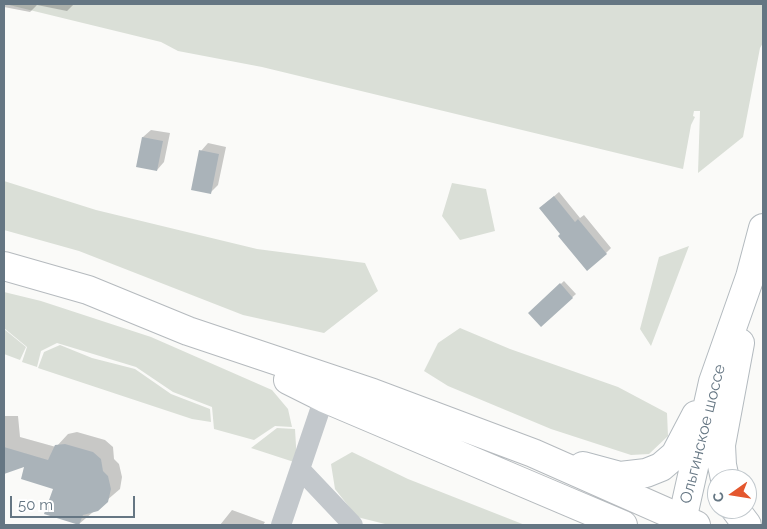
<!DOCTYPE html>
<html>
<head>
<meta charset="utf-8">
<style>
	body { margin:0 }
	#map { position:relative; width:767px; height:529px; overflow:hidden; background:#fafaf8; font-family:Raleway,sans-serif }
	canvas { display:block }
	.frame { position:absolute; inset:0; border:5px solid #657683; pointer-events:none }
	.north { position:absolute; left:707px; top:469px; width:50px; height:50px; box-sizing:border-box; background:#fff; border:1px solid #c1c8cd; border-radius:50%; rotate:257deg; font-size:14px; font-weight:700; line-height:20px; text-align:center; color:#657683 }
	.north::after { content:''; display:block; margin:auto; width:18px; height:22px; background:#e4572e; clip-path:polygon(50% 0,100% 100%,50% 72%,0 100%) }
	.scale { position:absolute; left:10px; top:496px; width:125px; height:22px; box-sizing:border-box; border:2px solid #657683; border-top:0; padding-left:6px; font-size:15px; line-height:18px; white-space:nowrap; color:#657683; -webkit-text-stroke:4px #fff; paint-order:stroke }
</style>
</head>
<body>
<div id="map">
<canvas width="767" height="529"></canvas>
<div class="frame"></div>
<div class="north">С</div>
<div class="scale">50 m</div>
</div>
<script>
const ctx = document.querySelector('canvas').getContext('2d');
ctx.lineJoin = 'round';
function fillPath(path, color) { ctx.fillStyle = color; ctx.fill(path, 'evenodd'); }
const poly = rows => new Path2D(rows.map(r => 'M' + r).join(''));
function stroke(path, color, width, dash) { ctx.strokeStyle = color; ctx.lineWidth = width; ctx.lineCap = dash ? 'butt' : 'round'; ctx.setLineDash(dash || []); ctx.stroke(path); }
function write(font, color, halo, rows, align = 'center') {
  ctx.font = font + ' Raleway,sans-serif'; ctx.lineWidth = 5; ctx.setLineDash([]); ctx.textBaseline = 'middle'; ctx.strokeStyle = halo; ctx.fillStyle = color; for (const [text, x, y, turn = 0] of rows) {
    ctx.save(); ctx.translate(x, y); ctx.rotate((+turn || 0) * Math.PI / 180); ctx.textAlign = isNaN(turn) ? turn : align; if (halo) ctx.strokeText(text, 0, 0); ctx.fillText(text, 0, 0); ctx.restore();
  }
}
fillPath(poly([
	[5,4,763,4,763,43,760,48,743,137,698,173,700,111,694,111,693,116,695,117,691,125,683,169,262,67,178,51,161,42],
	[4,181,96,210,257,249,365,263,378,291,324,333,243,315,79,251,4,230],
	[452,183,486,189,495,231,460,240,442,216],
	[689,246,651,346,640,329,659,257],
	[4,292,41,301,151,337,272,390,288,409,292,427,275,426,254,440,214,429,212,407,173,392,136,367,57,343,41,351,37,367,22,362,27,347,4,328],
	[460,328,510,349,618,387,667,413,668,436,649,454,631,455,551,429,448,386,424,371,438,343],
	[4,329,26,347,20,360,4,354],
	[60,345,92,358,135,369,171,394,210,409,211,422,192,419,38,368,44,352],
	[277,428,295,429,297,463,251,448],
	[352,452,408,479,525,525,389,525,357,517,335,489,331,464]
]), '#dadfd7');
fillPath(poly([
	[4,4,74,4,67,11,37,5,30,12,4,7],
	[151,130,170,133,164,162,157,170,138,166,143,137],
	[208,143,226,147,218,185,210,193,201,151],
	[559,192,580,218,584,215,611,248,606,253,562,234,545,204],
	[564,281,576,294,541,325,530,313],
	[4,416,18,416,20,437,56,447,68,434,77,432,105,440,113,447,114,459,119,464,122,477,120,489,79,524,54,488,26,465,4,472],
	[232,510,265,522,263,525,220,525]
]), '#0003');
fillPath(poly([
	[142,137,163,141,157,171,136,167],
	[199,150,219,154,211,194,191,190],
	[554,196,575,222,578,219,607,254,587,271,558,236,560,234,539,208],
	[560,283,573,298,541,327,528,313],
	[65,444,93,452,101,459,103,471,108,476,111,489,108,502,98,511,83,515,79,525,44,514,53,489,21,479,24,467,4,474,4,447,48,460,55,445]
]), '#aab3b9');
const secondary = poly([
	[583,466,620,476,646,473,661,467,675,455,696,415],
	[725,479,722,465,721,445,740,343],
	[735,509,747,525],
	[681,525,713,382,750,277,763,228]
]);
const primary = poly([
	[4,266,88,290,188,331,373,393,533,453,696,525],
	[288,380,324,398,623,525]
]);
stroke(secondary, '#b3babf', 30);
stroke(primary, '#b5babe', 30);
stroke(poly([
	[300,469,353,525],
	[281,525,324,398]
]), '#c3c8cc', 20);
stroke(secondary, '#fff', 28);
stroke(primary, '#fff', 28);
write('16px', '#657683', '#fff', [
	["Ольгинское шоссе",703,434,-76]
]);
</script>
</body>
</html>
